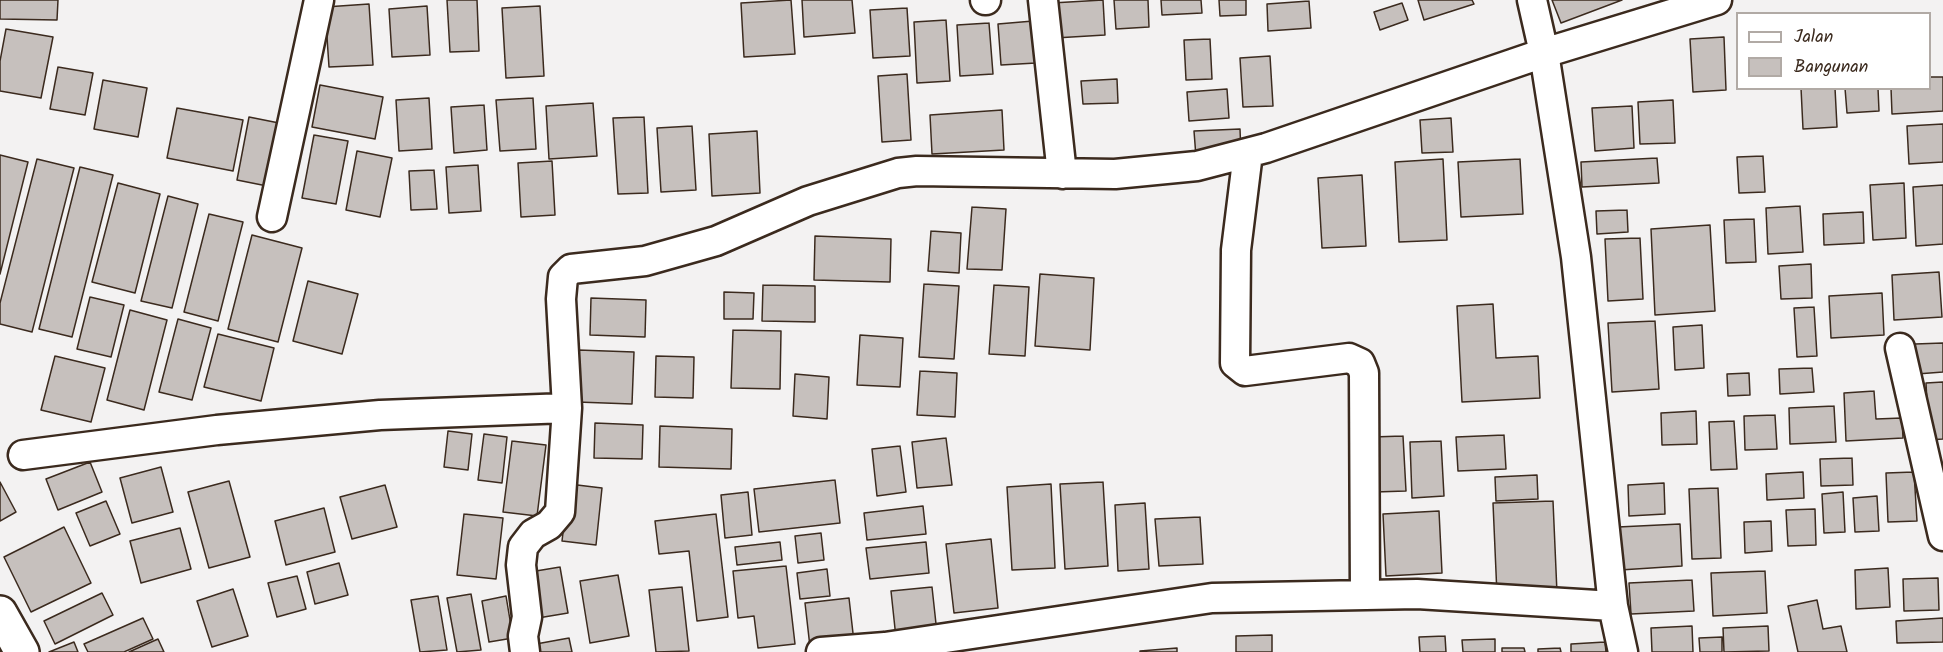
<!DOCTYPE html>
<html>
<head>
<meta charset="utf-8">
<style>
	body { margin:0 }
	#map { position:relative; width:1943px; height:652px; overflow:hidden; background:#f3f2f2; font-family:Kalam,sans-serif }
	canvas { display:block }
	.legend { position:absolute; left:1736px; top:12px; width:195px; height:78px; box-sizing:border-box; background:#fff; border:2px solid #b1aaa5; margin:0; padding:8px 10px; list-style:none; font-size:18px; color:#3b2a1e }
	.legend li { display:flex; align-items:center; gap:12px; height:30px }
	.legend b { width:30px; border:2px solid #b1aaa5 }
</style>
</head>
<body>
<div id="map">
<canvas width="1943" height="652"></canvas>
<ul class="legend">
<li><b style="height:8px;background:#fff"></b>Jalan</li>
<li><b style="height:16px;background:#c6c0bd"></b>Bangunan</li>
</ul>
</div>
<script>
const ctx = document.querySelector('canvas').getContext('2d');
ctx.lineJoin = 'round';
function fillPath(path, color) { ctx.fillStyle = color; ctx.fill(path, 'evenodd'); }
const poly = rows => new Path2D(rows.map(r => 'M' + r).join(''));
function stroke(path, color, width, dash) { ctx.strokeStyle = color; ctx.lineWidth = width; ctx.lineCap = dash ? 'butt' : 'round'; ctx.setLineDash(dash || []); ctx.stroke(path); }
const building = poly([
	[0,0,58,0,57,20,0,19,0,0],
	[447,0,477,0,479,51,450,52,447,0],
	[791,0,795,54,744,57,741,3,791,0],
	[802,0,852,0,855,33,804,37,802,0],
	[1103,0,1105,35,1055,38,1052,3,1103,0],
	[1114,0,1148,0,1149,27,1116,29,1114,0],
	[1161,0,1201,0,1202,13,1162,15,1161,0],
	[1219,0,1246,0,1246,15,1220,16,1219,0],
	[1418,0,1472,0,1474,4,1424,20,1418,0],
	[1552,0,1622,0,1561,23,1552,0],
	[1309,1,1311,28,1268,31,1267,4,1309,1],
	[1402,3,1408,20,1380,30,1374,12,1402,3],
	[369,4,373,65,329,67,325,7,369,4],
	[427,6,430,55,392,57,389,9,427,6],
	[540,6,544,76,506,78,502,8,540,6],
	[907,8,910,56,873,58,870,10,907,8],
	[946,20,950,81,917,83,914,22,946,20],
	[1033,21,1036,63,1001,65,998,24,1033,21],
	[989,23,993,74,960,76,957,25,989,23],
	[6,29,53,37,41,98,0,91,0,61,6,29],
	[1724,37,1726,90,1693,92,1690,39,1724,37],
	[1210,39,1212,79,1186,80,1184,40,1210,39],
	[1270,56,1273,106,1243,107,1240,58,1270,56],
	[58,67,93,73,85,115,50,109,58,67],
	[907,74,911,140,882,142,878,76,907,74],
	[1930,77,1943,77,1943,111,1892,114,1891,88,1930,88,1930,77],
	[1117,79,1118,103,1083,104,1081,81,1117,79],
	[103,80,147,88,138,137,94,129,103,80],
	[320,85,383,97,375,139,312,127,320,85],
	[1801,88,1835,88,1837,127,1803,129,1801,88],
	[1845,88,1878,88,1879,111,1847,113,1845,88],
	[1227,89,1229,118,1189,121,1187,92,1227,89],
	[429,98,432,149,399,151,396,100,429,98],
	[533,98,536,149,500,151,496,100,533,98],
	[1673,100,1675,143,1640,144,1638,102,1673,100],
	[593,103,597,156,549,159,546,106,593,103],
	[484,105,487,150,454,153,451,107,484,105],
	[1632,106,1634,148,1595,151,1592,108,1632,106],
	[177,108,243,120,233,171,167,158,177,108],
	[1002,110,1004,150,932,154,930,115,1002,110],
	[249,117,284,124,272,187,237,180,249,117],
	[644,117,648,193,618,194,613,118,644,117],
	[1451,118,1453,152,1422,153,1420,120,1451,118],
	[1943,124,1943,162,1909,164,1907,126,1943,124],
	[692,126,696,190,661,192,657,128,692,126],
	[1240,129,1241,154,1196,157,1194,131,1240,129],
	[757,131,760,193,712,196,709,134,757,131],
	[314,135,348,141,336,204,302,198,314,135],
	[357,151,392,158,380,217,346,210,357,151],
	[0,155,28,162,0,274,0,155],
	[1763,156,1765,192,1739,193,1737,157,1763,156],
	[1657,158,1659,183,1582,187,1581,162,1657,158],
	[37,159,74,168,32,332,0,324,0,303,37,159],
	[1443,159,1447,240,1399,242,1395,162,1443,159],
	[1520,159,1523,214,1461,217,1458,162,1520,159],
	[552,161,555,215,521,217,518,163,552,161],
	[478,165,481,211,449,213,446,167,478,165],
	[80,167,113,175,72,337,39,329,80,167],
	[434,170,437,209,411,210,409,171,434,170],
	[1362,175,1366,246,1322,248,1318,178,1362,175],
	[118,183,160,194,135,293,92,282,118,183],
	[1904,183,1906,238,1873,240,1870,185,1904,183],
	[1943,185,1943,244,1916,246,1913,187,1943,185],
	[168,196,198,204,172,308,141,301,168,196],
	[1800,206,1803,252,1768,254,1766,208,1800,206],
	[972,207,1006,209,1002,270,967,269,972,207],
	[1627,210,1628,232,1597,234,1596,211,1627,210],
	[1863,212,1864,243,1824,245,1823,214,1863,212],
	[209,214,243,222,218,321,184,312,209,214],
	[1754,219,1756,262,1726,263,1724,220,1754,219],
	[1710,225,1715,311,1655,315,1651,229,1710,225],
	[931,231,961,233,959,273,928,271,931,231],
	[252,235,302,248,278,342,228,329,252,235],
	[815,236,891,239,890,282,814,280,815,236],
	[1640,238,1643,299,1608,301,1605,239,1640,238],
	[1811,264,1812,298,1781,299,1779,266,1811,264],
	[1939,272,1942,317,1894,320,1892,275,1939,272],
	[1040,274,1094,278,1090,350,1035,346,1040,274],
	[308,281,358,294,342,354,293,341,308,281],
	[924,284,959,286,954,359,919,357,924,284],
	[763,285,815,286,815,322,762,321,763,285],
	[994,285,1029,287,1025,356,989,354,994,285],
	[724,292,754,293,753,319,724,319,724,292],
	[1882,293,1884,335,1831,338,1829,296,1882,293],
	[90,297,124,305,111,357,77,349,90,297],
	[591,298,646,300,645,337,590,335,591,298],
	[1493,304,1496,358,1538,356,1540,398,1462,402,1457,306,1493,304],
	[1814,307,1817,356,1797,357,1794,308,1814,307],
	[130,310,167,320,144,410,107,400,130,310],
	[178,319,211,328,192,400,159,392,178,319],
	[1655,321,1659,389,1612,392,1608,323,1655,321],
	[1702,325,1704,368,1675,370,1673,327,1702,325],
	[733,330,781,331,780,389,731,388,733,330],
	[218,334,274,348,261,401,204,387,218,334],
	[860,335,903,338,900,387,857,385,860,335],
	[1943,343,1943,372,1917,374,1915,344,1943,343],
	[578,350,634,352,632,404,577,402,578,350],
	[55,356,105,368,91,422,41,410,55,356],
	[656,356,694,357,693,398,655,397,656,356],
	[1812,368,1814,392,1780,394,1779,369,1812,368],
	[920,371,957,373,955,417,917,415,920,371],
	[1749,373,1750,395,1728,396,1727,374,1749,373],
	[795,374,829,377,827,419,793,416,795,374],
	[1943,382,1943,439,1929,440,1926,383,1943,382],
	[1874,391,1876,419,1902,418,1903,438,1846,441,1844,393,1874,391],
	[1834,406,1836,442,1790,444,1789,408,1834,406],
	[1696,411,1697,444,1662,445,1661,413,1696,411],
	[1775,415,1777,449,1745,450,1744,416,1775,415],
	[1734,421,1737,469,1711,470,1709,422,1734,421],
	[595,423,643,425,642,459,594,458,595,423],
	[660,426,732,429,731,469,659,467,660,426],
	[448,431,472,434,468,470,444,467,448,431],
	[484,434,507,437,502,483,478,480,484,434],
	[1504,435,1506,469,1458,471,1456,437,1504,435],
	[1403,436,1406,491,1375,492,1372,437,1403,436],
	[946,438,952,485,917,488,912,442,946,438],
	[512,441,546,445,537,516,503,512,512,441],
	[1441,441,1444,496,1412,498,1410,442,1441,441],
	[900,446,906,492,877,496,872,449,900,446],
	[1852,458,1853,485,1821,486,1820,459,1852,458],
	[90,462,102,492,58,510,46,479,90,462],
	[161,467,173,512,132,523,120,478,161,467],
	[1803,472,1804,498,1767,500,1766,474,1803,472],
	[1914,472,1917,521,1888,522,1886,473,1914,472],
	[1537,475,1538,499,1496,501,1495,477,1537,475],
	[835,480,840,523,759,532,754,489,835,480],
	[229,481,250,557,209,568,188,492,229,481],
	[0,482,16,512,0,521,0,482],
	[1103,482,1108,566,1065,569,1060,484,1103,482],
	[1664,483,1665,514,1629,516,1628,485,1664,483],
	[569,484,602,488,596,545,562,541,569,484],
	[1051,484,1055,568,1012,570,1007,487,1051,484],
	[385,485,397,527,352,539,340,497,385,485],
	[1718,488,1721,558,1692,559,1689,489,1718,488],
	[748,492,752,535,725,538,721,495,748,492],
	[1843,492,1845,532,1824,533,1822,494,1843,492],
	[1877,496,1879,531,1855,532,1853,498,1877,496],
	[106,501,120,534,90,546,76,513,106,501],
	[1553,501,1557,593,1497,595,1493,503,1553,501],
	[1145,503,1149,569,1118,571,1115,505,1145,503],
	[923,506,926,534,867,540,864,513,923,506],
	[324,508,335,552,286,565,275,521,324,508],
	[1815,509,1816,545,1788,546,1786,510,1815,509],
	[1439,511,1442,573,1386,576,1383,514,1439,511],
	[464,514,503,518,496,579,457,575,464,514],
	[716,514,728,617,697,621,689,551,659,554,655,521,716,514],
	[1200,517,1203,564,1159,566,1155,519,1200,517],
	[1771,521,1772,551,1745,553,1744,522,1771,521],
	[1680,524,1682,566,1620,570,1618,527,1680,524],
	[64,527,91,583,31,612,4,557,64,527],
	[180,528,191,569,141,583,130,541,180,528],
	[821,533,824,560,798,563,795,536,821,533],
	[991,539,998,608,954,613,946,544,991,539],
	[780,542,782,560,737,565,735,547,780,542],
	[926,542,929,573,870,579,866,548,926,542],
	[339,563,348,595,315,604,307,572,339,563],
	[786,566,795,644,758,648,754,616,738,618,733,571,786,566],
	[560,567,568,613,532,619,524,573,560,567],
	[1888,568,1890,607,1856,609,1855,570,1888,568],
	[827,569,830,596,800,599,797,573,827,569],
	[1765,571,1767,613,1713,616,1711,573,1765,571],
	[618,575,629,636,590,643,580,581,618,575],
	[297,576,306,609,277,617,268,583,297,576],
	[1938,578,1939,610,1904,611,1903,579,1938,578],
	[1692,580,1694,611,1631,614,1629,583,1692,580],
	[682,587,689,651,656,652,649,590,682,587],
	[932,587,937,633,896,638,891,591,932,587],
	[233,589,248,636,212,647,197,601,233,589],
	[102,593,113,615,55,644,44,621,102,593],
	[471,594,481,650,457,652,447,598,471,594],
	[438,596,447,650,420,652,411,600,438,596],
	[506,596,513,638,489,642,482,601,506,596],
	[849,598,854,642,810,647,805,603,849,598],
	[1817,600,1823,629,1841,626,1847,652,1798,652,1788,606,1817,600],
	[143,618,153,639,124,652,88,652,84,644,143,618],
	[1943,618,1943,642,1897,643,1896,621,1943,618],
	[1692,626,1693,652,1652,652,1651,628,1692,626],
	[1768,626,1769,651,1724,652,1723,628,1768,626],
	[1272,635,1272,652,1236,652,1236,636,1272,635],
	[1445,636,1446,652,1420,652,1419,637,1445,636],
	[1722,637,1722,652,1700,652,1699,638,1722,637],
	[569,638,572,652,526,652,525,646,569,638],
	[158,639,164,652,129,652,158,639],
	[1495,639,1495,652,1463,652,1462,640,1495,639],
	[74,642,78,652,49,652,74,642],
	[1605,642,1606,652,1571,652,1571,644,1605,642],
	[1177,648,1177,652,1140,652,1140,651,1177,648],
	[1502,648,1524,648,1525,652,1502,652,1502,648],
	[1560,648,1561,652,1538,652,1538,649,1560,648]
]);
fillPath(building, '#c6c0bd');
stroke(building, '#3b2a1e', 1.5);
const minor = poly([
	[985,0,986,0],
	[1043,0,1062,174],
	[1248,153,1236,250,1235,363,1245,371,1349,358,1360,363,1364,373,1365,595],
	[272,217,319,0],
	[1900,348,1943,536],
	[23,455,217,430,380,415,567,408,561,299,563,277,571,269,645,261,716,241,808,201,898,173,917,171,1115,174,1197,166,1266,148,1544,53,1717,0],
	[1613,606,1623,652],
	[525,652,523,636,527,617,521,565,523,547,533,534,549,525,560,512,567,408],
	[821,652,885,647,1212,598,1417,594,1613,606,1576,257,1544,53,1532,0]
]);
const trunk = poly([
	[0,613,22,652]
]);
stroke(minor, '#3b2a1e', 33);
stroke(trunk, '#3b2a1e', 38);
stroke(minor, '#fff', 28);
stroke(trunk, '#fff', 33);
</script>
</body>
</html>
